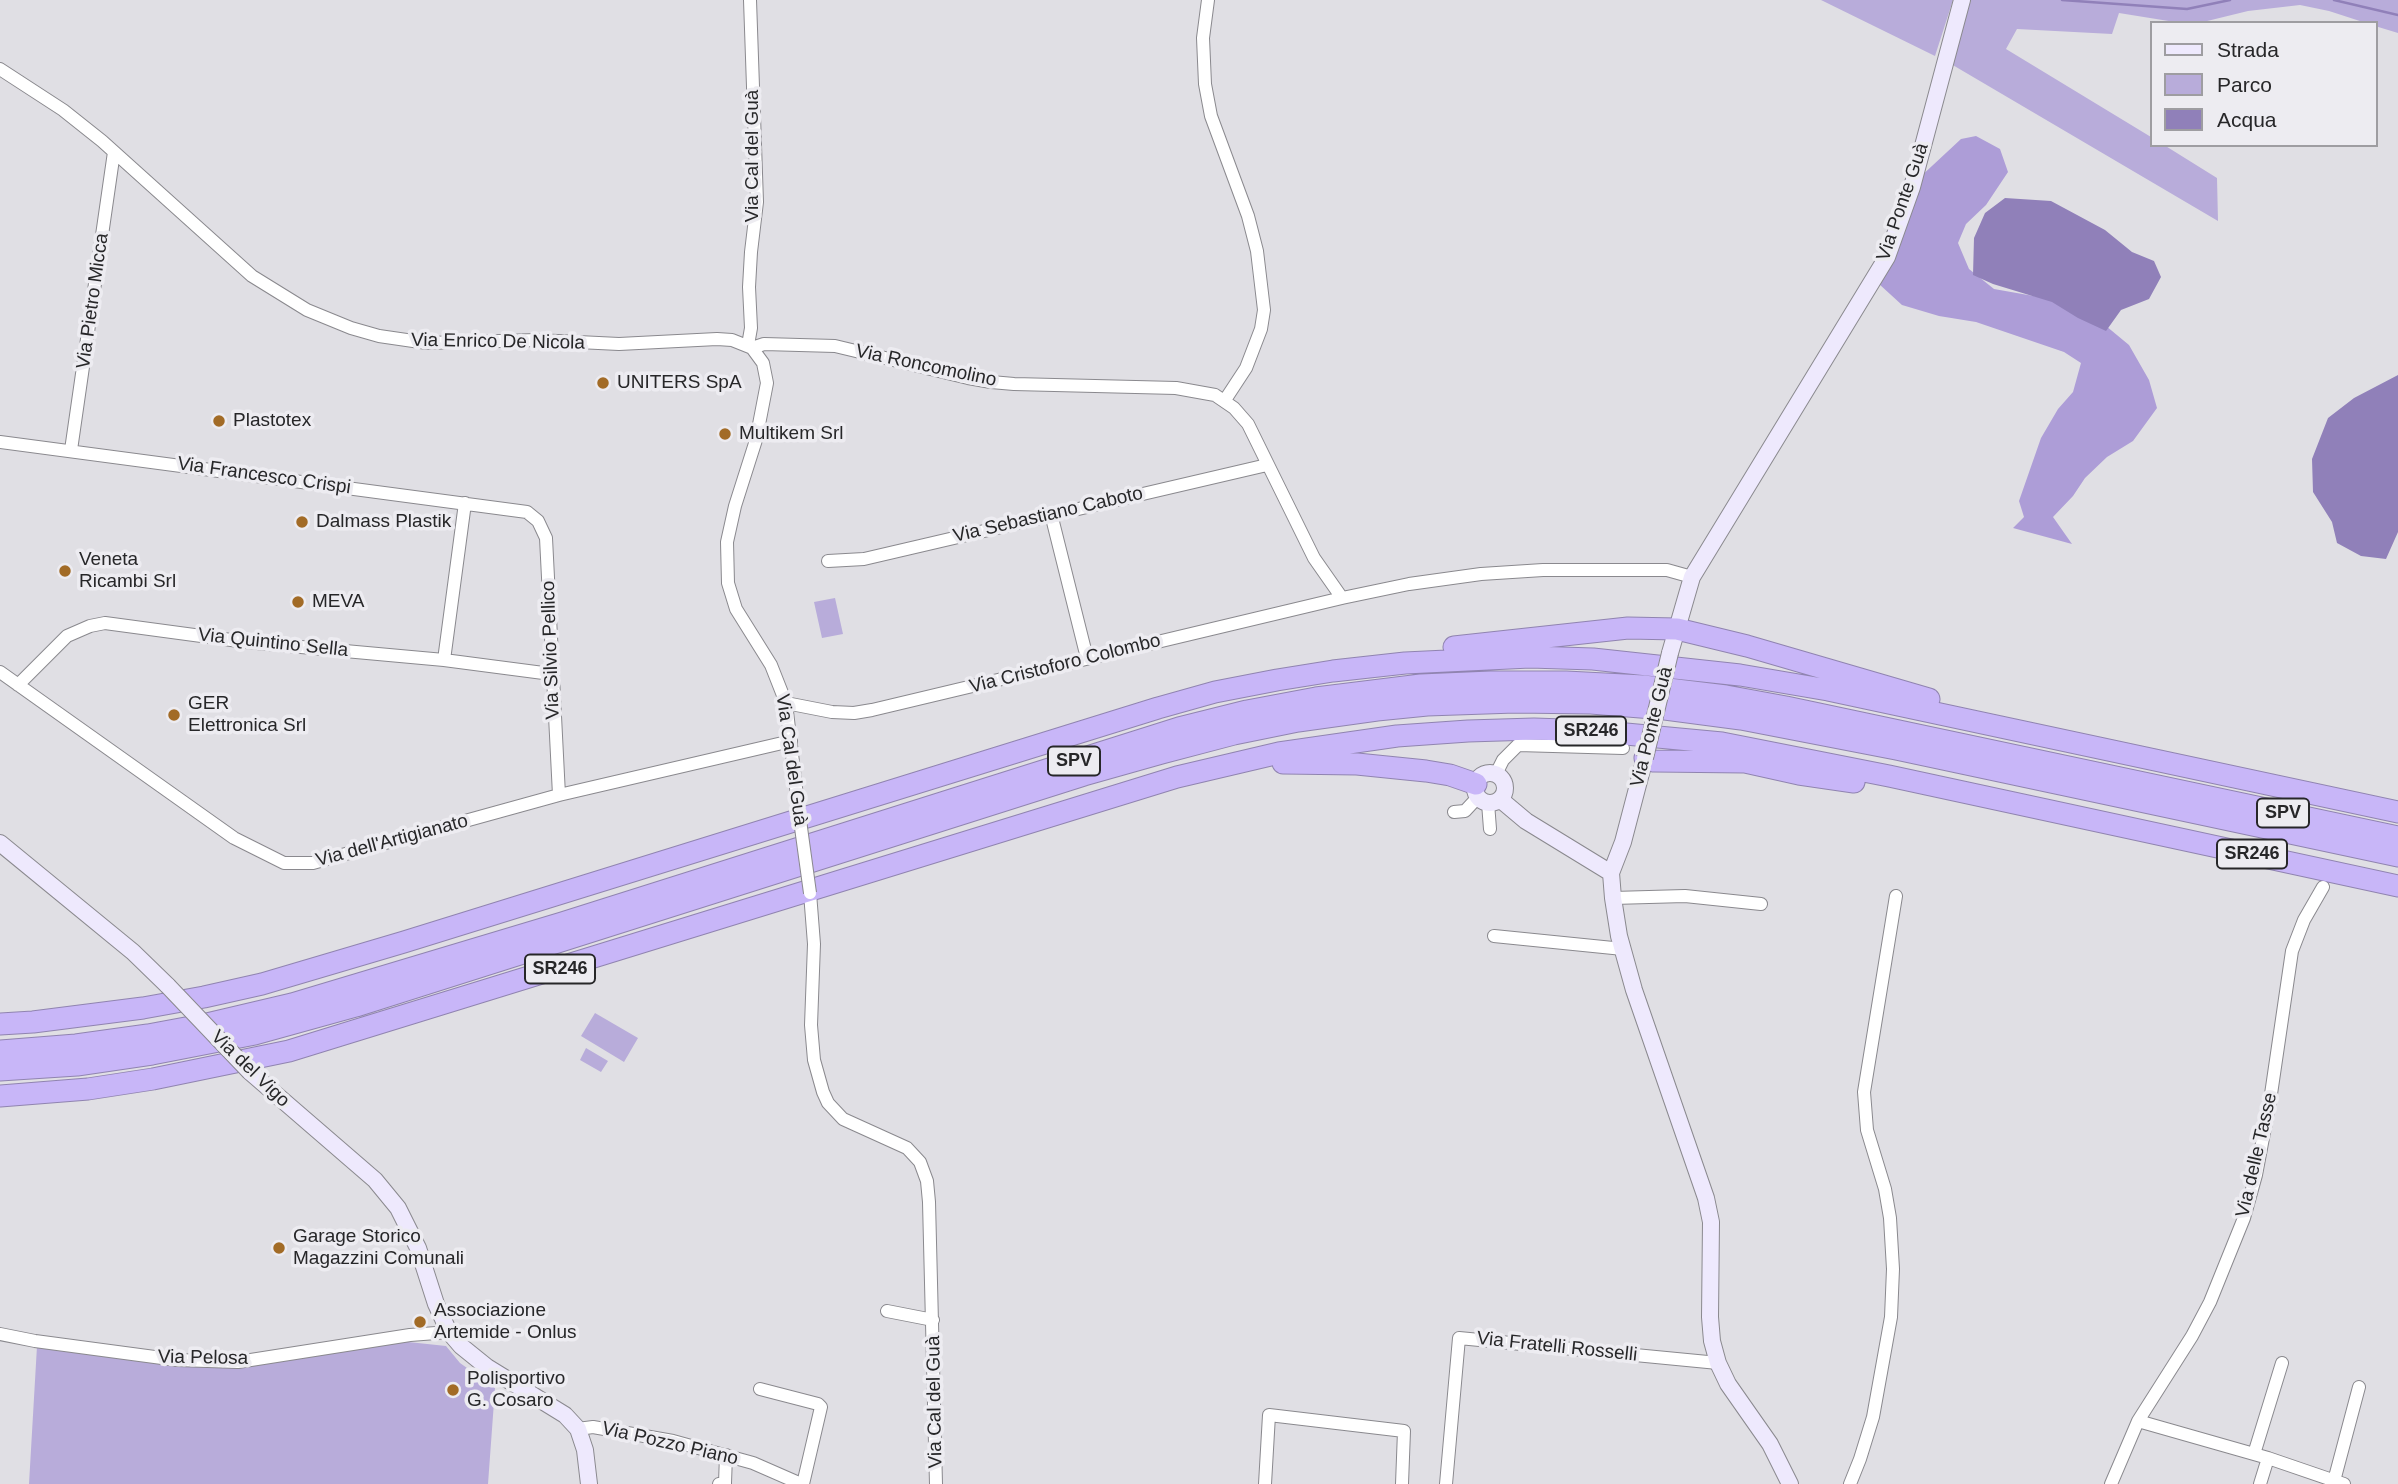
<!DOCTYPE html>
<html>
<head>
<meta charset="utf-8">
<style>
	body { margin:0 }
	#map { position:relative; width:2398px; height:1484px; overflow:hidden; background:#e0dfe4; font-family:Helvetica,sans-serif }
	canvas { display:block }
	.legend { position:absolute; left:2150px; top:21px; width:228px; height:126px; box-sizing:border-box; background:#edecf1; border:2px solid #9e9da1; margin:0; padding:9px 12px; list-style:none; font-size:21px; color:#272729 }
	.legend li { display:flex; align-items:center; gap:14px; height:35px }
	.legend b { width:35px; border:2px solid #9e9da1 }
</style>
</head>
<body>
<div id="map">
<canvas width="2398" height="1484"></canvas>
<ul class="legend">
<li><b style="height:9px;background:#eee9fd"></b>Strada</li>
<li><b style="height:19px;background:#b8acda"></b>Parco</li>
<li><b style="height:19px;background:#9080b9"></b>Acqua</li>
</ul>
</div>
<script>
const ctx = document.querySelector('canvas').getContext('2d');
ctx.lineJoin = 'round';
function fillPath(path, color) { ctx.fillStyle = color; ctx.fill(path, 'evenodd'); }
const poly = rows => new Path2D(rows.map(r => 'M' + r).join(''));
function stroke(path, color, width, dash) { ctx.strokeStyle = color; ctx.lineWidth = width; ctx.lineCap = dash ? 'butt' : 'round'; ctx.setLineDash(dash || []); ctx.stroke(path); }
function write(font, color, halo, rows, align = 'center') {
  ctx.font = font + ' Helvetica,sans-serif'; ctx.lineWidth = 7; ctx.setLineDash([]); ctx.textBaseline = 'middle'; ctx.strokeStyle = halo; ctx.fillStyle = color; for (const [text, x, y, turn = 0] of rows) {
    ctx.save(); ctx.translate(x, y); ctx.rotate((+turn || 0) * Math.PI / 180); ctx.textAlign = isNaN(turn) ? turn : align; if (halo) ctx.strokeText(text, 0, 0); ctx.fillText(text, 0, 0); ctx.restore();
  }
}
fillPath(poly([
	[1821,0,1953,0,1935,56],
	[1971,0,2398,0,2398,33,2375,26,2375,23,2366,23,2329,11,2300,5,2248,11,2199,23,2181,23,2119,13,2112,34,2017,29,2006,49,2151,137,2151,145,2164,145,2217,178,2218,221,1951,64],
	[835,598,843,634,822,638,814,602],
	[595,1013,638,1038,624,1062,581,1036],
	[586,1048,608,1061,601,1072,580,1060],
	[399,1341,446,1346,460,1363,495,1388,488,1484,29,1484,37,1346,172,1363]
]), '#b8acda');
fillPath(poly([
	[1976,136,2000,149,2008,172,1986,205,1966,224,1958,243,1969,269,1994,289,2062,301,2100,321,2129,345,2149,380,2157,408,2133,441,2107,457,2085,478,2073,496,2053,517,2072,544,2013,528,2024,517,2019,501,2041,438,2058,409,2073,392,2081,363,2064,352,1976,322,1939,316,1902,305,1879,284,1918,179,1961,139]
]), '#ad9dd7');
fillPath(poly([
	[2005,198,2051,201,2105,230,2132,252,2154,261,2161,277,2149,299,2121,310,2106,331,2078,318,2052,302,1993,284,1973,275,1974,238,1985,213],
	[2398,375,2398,532,2386,559,2361,556,2337,543,2332,522,2313,492,2312,459,2328,418,2354,398]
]), '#9080b9');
stroke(poly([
	[2062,0,2187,9,2230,0],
	[2334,0,2398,15]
]), '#9080b9', 2.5);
const street = poly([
	[1208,0,1203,38,1205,84,1211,116,1248,216,1257,251,1264,310,1261,329,1246,368,1225,400],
	[0,69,63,110,102,141,252,276,307,310,351,328,379,336,427,343,537,340,619,344,717,339,732,340,752,348,763,363,767,383,756,440,735,506,727,542,728,583,736,609,771,665,786,703,799,813],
	[748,345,751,328,749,287,751,252,757,202,750,0],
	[752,348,764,344,835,346,968,378,991,382,1014,384,1176,388,1215,395,1234,408,1248,424,1314,558,1342,598],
	[0,442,527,512,538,521,546,538,559,795],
	[71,450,114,152],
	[1051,514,1087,658],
	[828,561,864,559,1267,465],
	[444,660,465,503],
	[0,672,234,838,284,863,313,863,559,795,791,741],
	[18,685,67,636,90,626,105,623,246,642,444,660,551,674],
	[786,703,832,712,854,713,872,710,1342,598,1409,584,1481,574,1543,570,1667,570,1692,577],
	[1496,774,1503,760,1518,745,1623,748],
	[1488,803,1490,829],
	[1454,812,1465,811,1478,797],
	[810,893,814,944,811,1025,814,1060,823,1092,828,1103,843,1119,907,1148,920,1162,927,1181,929,1202,936,1484],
	[1613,898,1685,896,1761,904],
	[1494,936,1623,949],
	[887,1311,933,1320],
	[0,1334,35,1341,177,1360,238,1362,410,1335,449,1332],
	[760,1389,818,1404,821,1407,803,1484],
	[2138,1421,2268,1458,2344,1484],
	[578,1429,593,1427,673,1441,753,1463,801,1484],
	[2254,1454,2282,1363],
	[2334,1481,2359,1387],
	[719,1484,725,1483,726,1455],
	[1265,1484,1269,1415,1404,1431,1402,1484],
	[1446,1484,1459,1338,1718,1363],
	[1850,1484,1860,1459,1873,1417,1891,1317,1893,1269,1890,1218,1885,1189,1867,1130,1864,1092,1896,896],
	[2111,1484,2138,1421,2192,1336,2210,1302,2244,1218,2256,1175,2270,1101,2292,951,2304,920,2323,887],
	[2260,1484,2268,1458]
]);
const secondary = poly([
	[1670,653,1692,577,1887,257,1912,187,1962,0],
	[1645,758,1623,842,1611,873,1613,898,1619,936,1634,990,1706,1198,1711,1222,1710,1317,1712,1341,1718,1363,1728,1384,1770,1444,1790,1484],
	'1475 788a15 15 0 1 1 30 0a15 15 0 1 1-30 0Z',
	[1501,800,1526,821,1611,873],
	[0,843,133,952,168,986],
	[250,1072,375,1180,398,1208,418,1248,436,1304,449,1332,461,1346,487,1367,565,1415,578,1429,585,1450,589,1484]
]);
const highway = poly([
	[1454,647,1628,628,1677,629,1747,646,1929,699],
	[1645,758,1654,761,1745,762,1799,774,1854,782],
	[1283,763,1357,764,1426,771,1450,775,1476,784],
	[0,1024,33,1022,143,1008,204,997,262,984,404,942,1158,708,1215,692,1277,680,1333,671,1405,663,1530,657,1593,659,1740,675,1828,690,2398,812],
	[0,1051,76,1045,148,1035,207,1024,292,1004,562,923,1179,728,1247,711,1316,698,1421,685,1491,682,1566,682,1643,686,1726,696,1786,707,2398,837],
	[0,1070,77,1065,152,1054,255,1034,356,1006,1084,775,1162,753,1234,734,1298,721,1377,710,1427,705,1515,702,1591,703,1665,709,1741,719,1896,749,2398,856],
	[0,1096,88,1089,153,1079,289,1051,1177,777,1279,753,1397,736,1468,731,1534,729,1594,731,1722,743,1889,776,2398,886]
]);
stroke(street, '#8a898e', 14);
stroke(secondary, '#8a898e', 18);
stroke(highway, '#9084b0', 23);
stroke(street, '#fff', 12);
stroke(secondary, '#eee9fd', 16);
stroke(highway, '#c8b6f8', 21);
const streetBridge = poly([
	[799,813,810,893]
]);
const secondaryBridge = poly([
	[1645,758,1670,653],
	[168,986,250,1072]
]);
stroke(streetBridge, '#8a898e', 14, []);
stroke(secondaryBridge, '#8a898e', 18, []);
stroke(streetBridge, '#fff', 12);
stroke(secondaryBridge, '#eee9fd', 16);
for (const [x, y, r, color] of [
	[603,383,7,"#a26b26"],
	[219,421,7,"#a26b26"],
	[725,434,7,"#a26b26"],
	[302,522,7,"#a26b26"],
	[65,571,7,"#a26b26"],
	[298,602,7,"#a26b26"],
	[174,715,7,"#a26b26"],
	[279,1248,7,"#a26b26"],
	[420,1322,7,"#a26b26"],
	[453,1390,7,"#a26b26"]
]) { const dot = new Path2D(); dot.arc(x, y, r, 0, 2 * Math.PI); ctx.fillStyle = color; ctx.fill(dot); stroke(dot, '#edecf1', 2.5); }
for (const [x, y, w] of [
	[1591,731,70],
	[1074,761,52],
	[2283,813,52],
	[2252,854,70],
	[560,969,70]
]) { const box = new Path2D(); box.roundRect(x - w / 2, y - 14.5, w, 29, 5); ctx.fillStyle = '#edecf1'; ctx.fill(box); stroke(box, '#272729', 2); }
write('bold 18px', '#272729', null, [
	["SR246",1591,731],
	["SPV",1074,761],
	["SPV",2283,813],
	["SR246",2252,854],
	["SR246",560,969]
]);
write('19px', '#272729', '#edecf1', [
	["Via Cal del Guà",753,156,-90],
	["Via Ponte Guà",1903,202,-71],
	["Via Pietro Micca",93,301,-82],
	["Via Enrico De Nicola",498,342,1],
	["Via Roncomolino",926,366,12],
	["Via Francesco Crispi",264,476,8],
	["Via Sebastiano Caboto",1048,515,-13],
	["Via Quintino Sella",273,643,6],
	["Via Silvio Pellico",551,650,-92],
	["Via Cristoforo Colombo",1065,664,-14],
	["Via Ponte Guà",1652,727,-76],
	["Via Cal del Guà",791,760,82],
	["Via dell'Artigianato",392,841,-15],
	["Via del Vigo",250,1069,44],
	["Via delle Tasse",2257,1155,-77],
	["Via Fratelli Rosselli",1557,1347,6],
	["Via Pelosa",203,1358,1],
	["Via Cal del Guà",935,1402,-91],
	["Via Pozzo Piano",670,1444,13]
]);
write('19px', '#272729', '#edecf1', [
	["UNITERS SpA",617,383],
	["Plastotex",233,421],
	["Multikem Srl",739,434],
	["Dalmass Plastik",316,522],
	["Veneta",79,560],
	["Ricambi Srl",79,582],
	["MEVA",312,602],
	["GER",188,704],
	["Elettronica Srl",188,726],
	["Garage Storico",293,1237],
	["Magazzini Comunali",293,1259],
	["Associazione",434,1311],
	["Artemide - Onlus",434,1333],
	["Polisportivo",467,1379],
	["G. Cosaro",467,1401]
], 'left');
</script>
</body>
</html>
